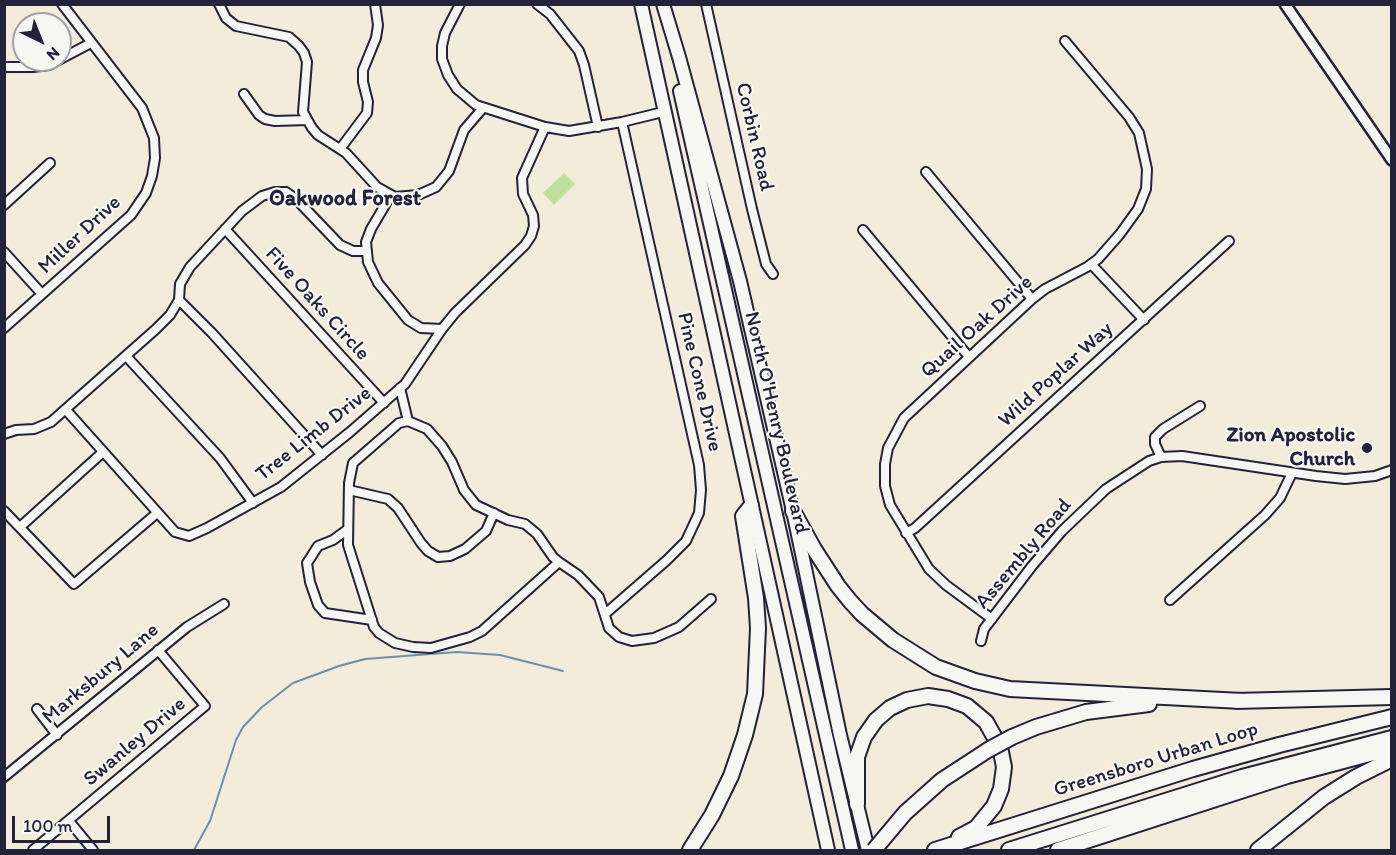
<!DOCTYPE html>
<html>
<head>
<meta charset="utf-8">
<style>
	body { margin:0 }
	#map { position:relative; width:1396px; height:855px; overflow:hidden; background:#f3ecda; font-family:Itim,sans-serif }
	canvas { display:block }
	.frame { position:absolute; inset:0; border:6px solid #22223b; pointer-events:none }
	.north { position:absolute; left:12px; top:12px; width:60px; height:60px; box-sizing:border-box; background:#f6f6f2; border:2px solid #a1a1a9; border-radius:50%; rotate:137deg; font-size:16px; font-weight:700; line-height:24px; text-align:center; color:#22223b }
	.north::after { content:''; display:block; margin:auto; width:21px; height:27px; background:#22223b; clip-path:polygon(50% 0,100% 100%,50% 72%,0 100%) }
	.scale { position:absolute; left:12px; top:816px; width:98px; height:27px; box-sizing:border-box; border:3px solid #22223b; border-top:0; padding-left:8px; font-size:18px; line-height:21px; white-space:nowrap; color:#22223b; -webkit-text-stroke:4px #f6f6f2; paint-order:stroke }
</style>
</head>
<body>
<div id="map">
<canvas width="1396" height="855"></canvas>
<div class="frame"></div>
<div class="north">N</div>
<div class="scale">100 m</div>
</div>
<script>
const ctx = document.querySelector('canvas').getContext('2d');
ctx.lineJoin = 'round';
function fillPath(path, color) { ctx.fillStyle = color; ctx.fill(path, 'evenodd'); }
const poly = rows => new Path2D(rows.map(r => 'M' + r).join(''));
function stroke(path, color, width, dash) { ctx.strokeStyle = color; ctx.lineWidth = width; ctx.lineCap = dash ? 'butt' : 'round'; ctx.setLineDash(dash || []); ctx.stroke(path); }
function write(font, color, halo, rows, align = 'center') {
  ctx.font = font + ' Itim,sans-serif'; ctx.lineWidth = 4.5; ctx.setLineDash([]); ctx.textBaseline = 'middle'; ctx.strokeStyle = halo; ctx.fillStyle = color; for (const [text, x, y, turn = 0] of rows) {
    ctx.save(); ctx.translate(x, y); ctx.rotate((+turn || 0) * Math.PI / 180); ctx.textAlign = isNaN(turn) ? turn : align; if (halo) ctx.strokeText(text, 0, 0); ctx.fillText(text, 0, 0); ctx.restore();
  }
}
fillPath(poly([
	[564,173,575,184,554,205,543,193]
]), '#bee09a');
stroke(poly([
	[194,850,210,821,236,740,243,727,262,707,293,683,339,666,365,659,457,652,500,655,563,671]
]), '#6c8fb0', 2);
const minor = poly([
	[219,4,226,18,236,26,289,37,299,46,304,53,307,62,303,112,312,128,318,135,346,153,377,187,395,197,418,195,436,187,449,171,464,130,483,108],
	[460,4,445,33,442,46,442,59,448,75,457,89,476,105,545,127,569,131,622,122,663,112],
	[537,4,550,14,579,51,584,65,598,127],
	[706,4,752,209,766,264,773,274],
	[4,67,33,67,49,65,91,43],
	[244,94,259,115,265,119,275,121,307,120],
	[340,149,367,113,368,102,363,82,363,70,376,38,378,25,375,4],
	[926,172,1032,299],
	[391,195,371,229,366,242,368,262,378,283,408,320,421,328,442,329,455,313,525,245,531,236,534,226,533,215,523,194,522,178,545,127],
	[4,205,50,163],
	[225,229,384,403],
	[863,230,969,357],
	[4,252,42,294],
	[1091,264,1144,320],
	[179,300,212,333,322,455],
	[4,328,131,215,146,193,152,176,155,158,154,138,142,108,62,4],
	[126,356,220,458,253,503],
	[400,388,408,421],
	[66,410,175,532,189,536,207,528,281,487,350,432,405,384,442,329],
	[4,434,16,430,34,429,51,422,156,329,170,315,179,300,180,284,190,267,242,211,262,196,275,192,286,192,297,200,340,245,353,251,366,251],
	[1161,457,1155,444,1155,437,1163,429,1200,406],
	[349,490,388,499,398,508,421,543,428,551,438,557,450,556,465,549,486,531,494,513],
	[4,511,74,584,157,513],
	[20,527,103,452],
	[348,529,333,540,318,546,311,557,307,563,310,582,318,605,325,613,372,620],
	[906,533,915,528,1229,241],
	[559,562,482,631,470,637,431,648,413,647,395,643,379,633,374,627,348,545,349,483,353,463,399,423,408,421,427,429,442,446,452,462,464,490,476,505,508,520,525,524,537,534,553,557,559,562,578,575,599,597,609,628,619,637,632,641,654,638,679,627,711,599],
	[1170,600,1265,515,1280,498,1292,473],
	[605,614,667,560,686,541,699,513,701,490,699,465,622,122],
	[992,619,946,585,929,569,890,505,885,486,885,464,888,448,904,418,1032,299,1045,289,1087,267,1098,259,1120,234,1138,209,1146,189,1147,169,1139,133,1129,117,1065,41],
	[981,641,984,629,1032,566,1062,531,1106,489,1149,461,1161,457,1182,456,1316,476,1345,479,1375,476,1392,470],
	[37,709,57,735],
	[4,777,187,627,224,604],
	[69,821,93,850],
	[33,850,205,706,158,650]
]);
const tertiary = poly([
	[1285,4,1392,160]
]);
const trunk = poly([
	[641,4,828,850],
	[663,4,679,57,740,281,793,511,840,735,868,850],
	[680,91,852,850]
]);
const motorway = poly([
	[793,511,814,549,838,586,850,601,862,614,893,640,936,667,975,681,1010,689,1242,701],
	[1235,701,1392,697],
	[1012,737,1036,727,1086,712,1149,704],
	[857,804,857,757,864,737,876,720,890,708,907,700,928,696,948,699,967,706,986,722,1000,747,1004,767,1001,789,994,806,976,828,959,837],
	[690,850,712,815,731,776,745,735,755,694,758,628,756,598,743,516,751,506],
	[935,850,1193,769,1279,745,1392,717],
	[1009,850,1242,777,1392,738],
	[1058,850,1287,776,1392,748],
	[1258,850,1324,797,1356,777,1392,759]
]);
stroke(minor, '#22223b', 12);
stroke(tertiary, '#22223b', 14);
stroke(trunk, '#22223b', 16);
stroke(motorway, '#22223b', 18);
stroke(minor, '#f6f6f2', 8);
stroke(tertiary, '#f6f6f2', 9);
stroke(trunk, '#f6f6f2', 12);
stroke(motorway, '#f6f6f2', 14);
const motorwayBridge = poly([
	[874,850,905,813,942,780,988,750,1012,737]
]);
stroke(motorwayBridge, '#22223b', 18, []);
stroke(motorwayBridge, '#f6f6f2', 14);
for (const [x, y, r, color] of [
	[1367,448,6,"#22223b"]
]) { const dot = new Path2D(); dot.arc(x, y, r, 0, 2 * Math.PI); ctx.fillStyle = color; ctx.fill(dot); stroke(dot, '#f6f6f2', 2); }
write('21px', '#22223b', '#f6f6f2', [
	["Corbin Road",754,137,77],
	["Miller Drive",80,235,-43],
	["Five Oaks Circle",317,304,48],
	["Quail Oak Drive",977,327,-42],
	["Wild Poplar Way",1056,375,-42],
	["Pine Cone Drive",699,382,77],
	["North O'Henry Boulevard",776,423,77],
	["Tree Limb Drive",314,434,-38],
	["Assembly Road",1024,554,-50],
	["Marksbury Lane",101,674,-40],
	["Swanley Drive",135,742,-40],
	["Greensboro Urban Loop",1156,760,-17]
]);
write('bold 21px', '#22223b', '#f6f6f2', [
	["Zion Apostolic",1355,436],
	["Church",1355,460]
], 'right');
write('bold 22px', '#22223b', '#f6f6f2', [
	["Oakwood Forest",345,199]
]);
</script>
</body>
</html>
